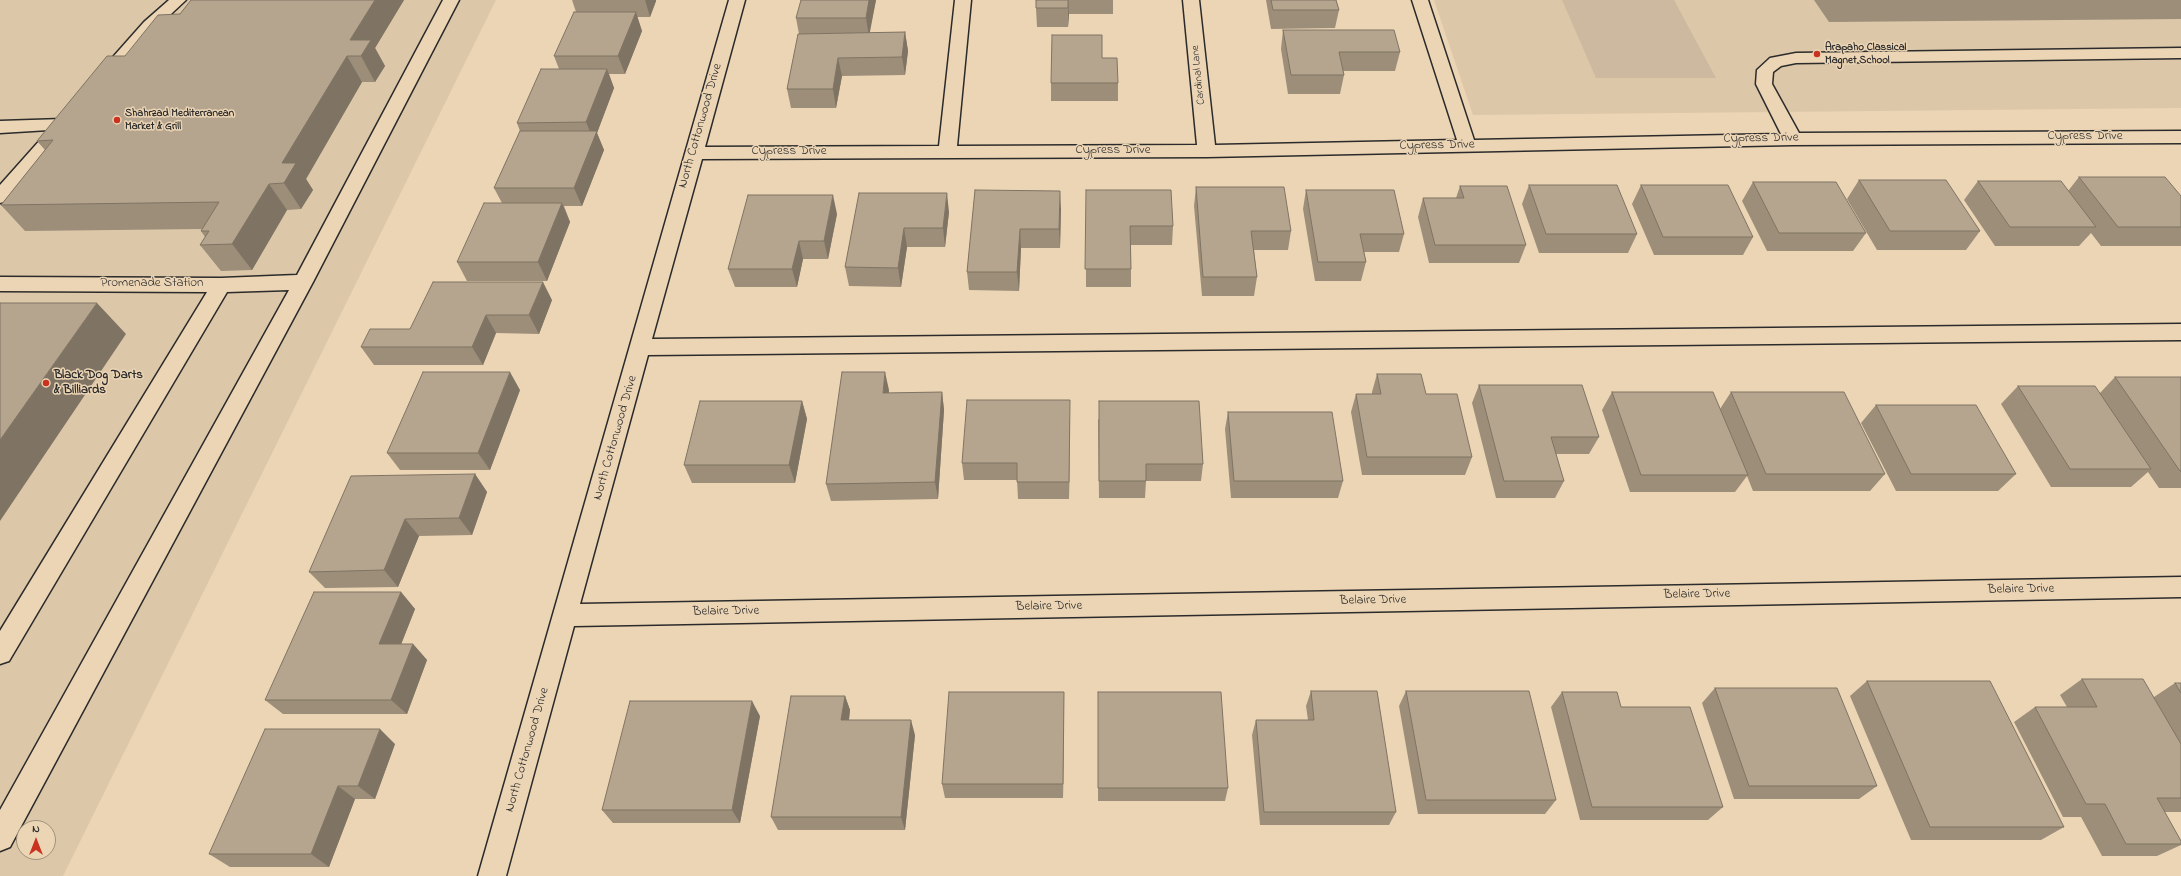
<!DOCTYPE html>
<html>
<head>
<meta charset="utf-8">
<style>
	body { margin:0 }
	#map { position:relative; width:2181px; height:876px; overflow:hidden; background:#ecd5b5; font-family:"Indie Flower",sans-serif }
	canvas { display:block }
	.north { position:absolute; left:16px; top:820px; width:40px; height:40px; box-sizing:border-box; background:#ecd5b5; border:1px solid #9f917e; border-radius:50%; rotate:0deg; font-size:11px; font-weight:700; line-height:16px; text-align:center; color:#2b2b2b }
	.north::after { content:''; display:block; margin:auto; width:14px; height:18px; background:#c8321e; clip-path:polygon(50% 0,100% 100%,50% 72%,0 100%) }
</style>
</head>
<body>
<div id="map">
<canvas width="2181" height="876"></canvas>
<div class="north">N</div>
</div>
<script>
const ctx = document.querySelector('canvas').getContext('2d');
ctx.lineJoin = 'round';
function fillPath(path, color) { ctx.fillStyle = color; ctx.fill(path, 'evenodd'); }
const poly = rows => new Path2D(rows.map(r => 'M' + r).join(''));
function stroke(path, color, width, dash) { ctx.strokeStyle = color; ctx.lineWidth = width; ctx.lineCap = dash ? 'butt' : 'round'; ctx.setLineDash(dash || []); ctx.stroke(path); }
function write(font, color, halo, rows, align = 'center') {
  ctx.font = font + ' "Indie Flower",sans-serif'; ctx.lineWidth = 3; ctx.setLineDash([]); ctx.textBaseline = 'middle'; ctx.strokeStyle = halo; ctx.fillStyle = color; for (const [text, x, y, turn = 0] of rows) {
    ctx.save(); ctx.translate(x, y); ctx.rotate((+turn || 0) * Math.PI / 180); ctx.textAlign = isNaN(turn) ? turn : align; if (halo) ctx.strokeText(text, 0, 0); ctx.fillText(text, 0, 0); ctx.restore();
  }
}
fillPath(poly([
	[0,0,496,0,63,876,0,876],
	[24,828,48,828,48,852,24,852],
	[1434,0,2181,0,2181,108,1473,115]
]), '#dcc7a9');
fillPath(poly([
	[1562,0,1674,0,1716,78,1596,78]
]), '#cdb99f');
const minor = poly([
	[169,0,186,0,156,28,109,83,97,83,95,79,97,75,144,22,169,0],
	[443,0,459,0,313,282,10,847,0,851,0,810,289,290,227,292,9,661,0,664,0,631,207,292,0,291,0,277,221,278,297,275,443,0],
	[729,0,745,0,705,147,939,146,955,0,971,0,957,146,1197,145,1183,0,1199,0,1215,145,1457,140,1412,0,1428,0,1474,140,1781,134,1756,84,1757,70,1770,58,1796,53,2181,48,2181,58,1796,63,1781,66,1773,72,1772,84,1799,133,2181,131,2181,143,1793,145,1207,157,702,159,652,339,2181,324,2181,340,648,355,580,604,2181,577,2181,597,574,626,506,876,478,876,729,0],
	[63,119,69,120,72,124,68,130,7,201,0,203,0,185,49,130,0,133,0,121,63,119]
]);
stroke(minor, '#2b2b2b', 3);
fillPath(minor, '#ecd5b5');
fillPath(poly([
	[191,0,404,0,375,48,385,66,375,82,362,82,306,179,313,190,301,209,287,210,252,270,221,271,200,245,205,237,201,231,202,229,25,231,1,205,45,150,37,141,125,56,180,14],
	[572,0,656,0,656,1,650,17,637,17,642,31,625,74,609,74,614,88,597,133,604,150,582,206,564,206,570,222,547,281,467,281,457,262,502,203,494,188,520,131,517,123,559,69,554,56,576,12],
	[876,0,869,33,905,32,908,51,905,75,842,76,836,108,791,108,787,89,799,34,796,18],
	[1036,0,1113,0,1113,14,1069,14,1068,27,1037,27,1036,8],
	[1266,0,1336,0,1339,10,1335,28,1271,29],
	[1814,0,2181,0,2181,19,1829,22],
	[1283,30,1400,52,1395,71,1343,71,1344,75,1340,94,1288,94,1281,49],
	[1102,58,1118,83,1118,101,1051,101,1051,83],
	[2079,177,2181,196,2181,246,2101,246,2091,233,2079,246,1995,246,1964,200,1978,181,2068,191],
	[1859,180,1980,231,1966,250,1877,250,1847,199],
	[1753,182,1866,233,1853,251,1767,251,1742,201],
	[1529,185,1637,234,1628,253,1539,253,1522,204],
	[1641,185,1753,237,1743,255,1654,255,1632,204],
	[1460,186,1526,245,1519,263,1429,263,1418,217,1423,198,1456,198],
	[1196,187,1291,231,1288,250,1254,250,1257,277,1254,296,1202,296,1194,206],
	[975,190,1061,209,1060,248,1021,248,1019,291,969,290,967,272],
	[1086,190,1173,226,1172,245,1131,245,1131,287,1086,287],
	[1306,190,1404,234,1399,252,1364,252,1366,262,1361,281,1315,281,1303,209],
	[859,193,949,212,945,247,907,247,901,287,849,286,845,267],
	[837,214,828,259,803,259,797,287,735,287,728,269],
	[552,300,539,334,496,333,483,365,374,365,361,347,410,329],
	[1377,374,1426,394,1472,457,1465,475,1362,475,1351,412,1356,394,1372,394,1372,392],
	[2115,377,2181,377,2181,488,2159,488,2148,472,2131,487,2051,487,2001,404,2018,386,2100,393],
	[1479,385,1599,437,1589,454,1556,454,1564,481,1555,498,1496,498,1472,403],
	[520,390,490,470,400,470,387,453],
	[889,390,889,393,942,392,944,410,938,499,831,501,826,484],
	[1612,392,1720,409,1731,392,1885,474,1870,491,1753,491,1747,476,1735,492,1630,492,1602,410],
	[802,401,807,419,795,483,692,483,684,465],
	[1876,405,2016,474,1998,491,1896,491,1861,423],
	[1228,412,1343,481,1338,498,1231,498,1225,429],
	[1070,418,1069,499,1018,499,1017,480,964,480,962,463],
	[1098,419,1203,464,1201,481,1146,481,1145,498,1099,498],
	[475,474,487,492,472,535,419,536,398,587,325,588,309,572],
	[401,592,415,609,401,644,413,644,427,660,407,714,283,714,265,700],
	[2082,679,2154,697,2175,683,2181,683,2181,812,2164,812,2181,841,2181,845,2157,856,2102,856,2081,817,2063,817,2014,722,2035,707,2067,707,2060,695],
	[1867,681,2064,827,2041,840,1911,840,1850,696],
	[1715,688,1877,786,1859,799,1734,799,1702,703],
	[1311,691,1396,812,1389,825,1260,825,1252,735,1256,720,1308,720,1306,706],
	[1406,691,1556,800,1545,814,1418,814,1399,706],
	[1064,692,1064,707,1063,798,945,798,942,784],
	[1098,692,1228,788,1225,801,1098,801],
	[1562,692,1621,707,1723,807,1708,820,1580,820,1551,707],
	[845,696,850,710,849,720,915,735,905,830,778,830,771,817],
	[760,716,740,823,613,823,602,810],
	[395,744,375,799,355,799,329,867,230,867,209,854]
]), '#9d8e7a');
fillPath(poly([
	[375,0,404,0,375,48,385,66,375,82,361,56,350,40],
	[645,0,656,0,656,1,650,17],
	[869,0,876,0,869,37,866,18],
	[1068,0,1069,14,1068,27],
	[636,12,642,31,625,74,618,56],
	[905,32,908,51,905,75,902,57],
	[347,56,362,82,306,179,313,190,301,209,284,183,282,163],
	[838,58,842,76,836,108,833,89],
	[607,69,614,88,597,133,604,150,582,206,574,188,593,139,586,122],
	[269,184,287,210,252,270,232,244],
	[1060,191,1061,209,1060,248,1059,229],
	[947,193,949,212,945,247,943,228],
	[833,195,837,214,828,259,824,241],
	[562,203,570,222,547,281,538,262],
	[904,228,907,247,901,287,898,268],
	[1020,229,1021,248,1019,291,1017,272],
	[799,241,803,259,797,287,792,269],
	[543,282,552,300,539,334,529,315],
	[97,303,126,334,0,521,0,440],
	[486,315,496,333,483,365,472,347],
	[510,372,520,390,490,470,478,453],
	[885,372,889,390,887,411,883,393],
	[942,392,944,410,938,499,935,482],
	[1070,400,1070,418,1069,499,1069,482],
	[802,401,807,419,795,483,789,465],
	[475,474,487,492,472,535,459,518],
	[405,519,419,536,398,587,384,570],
	[401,592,415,609,395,660,379,644],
	[413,644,427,660,407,714,391,700],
	[1064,692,1064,707,1063,798,1063,784],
	[845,696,850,710,847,735,841,720],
	[752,701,760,716,740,823,732,810],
	[911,720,915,735,905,830,901,817],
	[380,729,395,744,375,799,358,786],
	[338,786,355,799,329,867,311,854]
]), '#7f7463');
const building = poly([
	[191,0,375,0,350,40,371,40,361,56,347,56,282,163,296,163,284,183,269,184,232,244,200,245,209,231,201,231,219,202,1,205,53,140,37,141,107,56,125,56,158,15,180,14,191,0],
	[801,0,869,0,866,18,796,18,801,0],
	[1036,0,1068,0,1068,8,1036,8,1036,0],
	[1271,0,1336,0,1339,10,1273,10,1271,0],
	[574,12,636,12,618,56,554,56,574,12],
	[1283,30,1394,30,1400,52,1339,52,1344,75,1291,75,1283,30],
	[905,32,902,57,838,58,833,89,787,89,798,34,905,32],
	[1052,35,1102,35,1102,58,1117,58,1118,83,1051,83,1052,35],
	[541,69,607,69,586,122,517,123,541,69],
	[520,131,597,131,574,188,494,188,520,131],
	[2079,177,2165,177,2181,196,2181,227,2118,227,2079,177],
	[1859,180,1946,180,1980,231,1890,231,1859,180],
	[1978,181,2061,181,2096,227,2010,227,1978,181],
	[1753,182,1836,182,1866,233,1779,233,1753,182],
	[1529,185,1617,185,1637,234,1546,234,1529,185],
	[1641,185,1728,185,1753,237,1663,237,1641,185],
	[1460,186,1507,186,1526,245,1435,245,1423,198,1464,198,1460,186],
	[1196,187,1284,187,1291,231,1251,231,1257,277,1203,277,1196,187],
	[975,190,1060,191,1059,229,1020,229,1017,272,967,272,975,190],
	[1086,190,1171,190,1173,226,1130,226,1131,269,1085,269,1086,190],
	[1306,190,1394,190,1404,234,1360,234,1366,262,1318,262,1306,190],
	[859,193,947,193,943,228,904,228,898,268,845,267,859,193],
	[748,195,833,195,824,241,799,241,792,269,728,269,748,195],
	[484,203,562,203,538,262,457,262,484,203],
	[433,282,543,282,529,315,486,315,472,347,361,347,370,329,410,329,433,282],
	[0,303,97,303,0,440,0,303],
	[423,372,510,372,478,453,387,453,423,372],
	[842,372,885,372,883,393,942,392,935,482,826,484,842,372],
	[1377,374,1421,374,1426,394,1457,394,1472,457,1367,457,1356,394,1381,394,1377,374],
	[2115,377,2181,377,2181,471,2180,471,2115,377],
	[1479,385,1582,385,1599,437,1551,437,1564,481,1504,481,1479,385],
	[2018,386,2095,386,2151,469,2070,469,2018,386],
	[1612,392,1713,392,1748,475,1641,475,1612,392],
	[1731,392,1844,392,1885,474,1766,474,1731,392],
	[967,400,1070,400,1069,482,1017,482,1017,463,962,463,967,400],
	[700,401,802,401,789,465,684,465,700,401],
	[1099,401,1199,401,1203,464,1146,464,1146,481,1099,481,1099,401],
	[1876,405,1976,405,2016,474,1911,474,1876,405],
	[1228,412,1332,412,1343,481,1234,481,1228,412],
	[475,474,459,518,405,519,384,570,309,572,351,476,475,474],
	[314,592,401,592,379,644,413,644,391,700,265,700,314,592],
	[2082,679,2143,679,2181,744,2181,798,2157,798,2181,841,2181,844,2126,844,2105,804,2086,804,2035,707,2097,707,2082,679],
	[1867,681,1990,681,2064,827,1930,827,1867,681],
	[2175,683,2181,683,2181,693,2175,683],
	[1715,688,1837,688,1877,786,1749,786,1715,688],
	[1311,691,1377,691,1396,812,1264,812,1256,720,1314,720,1311,691],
	[1406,691,1529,691,1556,800,1426,800,1406,691],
	[949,692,1064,692,1063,784,942,784,949,692],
	[1098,692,1221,692,1228,788,1098,788,1098,692],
	[1562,692,1617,692,1621,707,1690,707,1723,807,1592,807,1562,692],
	[791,696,845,696,841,720,911,720,901,817,771,817,791,696],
	[630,701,752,701,732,810,602,810,630,701],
	[265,729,380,729,358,786,338,786,311,854,209,854,265,729]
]);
fillPath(building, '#b6a58e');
stroke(building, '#7f7463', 1);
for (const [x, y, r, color] of [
	[1817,54,4,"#c8321e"],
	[117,120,4,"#c8321e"],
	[46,383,4,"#c8321e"]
]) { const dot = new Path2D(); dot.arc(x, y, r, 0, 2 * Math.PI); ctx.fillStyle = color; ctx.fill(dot); stroke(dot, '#ecd5b5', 1.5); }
write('bold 11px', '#2b2b2b', '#ecd5b5', [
	["Arapaho Classical",1825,48],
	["Magnet School",1825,61],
	["Shahrzad Mediterranean",125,114],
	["Market & Grill",125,127]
], 'left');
write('11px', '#2b2b2b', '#ecd5b5', [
	["Cardinal Lane",1199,75,-96]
]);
write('13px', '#2b2b2b', '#ecd5b5', [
	["North Cottonwood Drive",701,126,-74],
	["Cypress Drive",2085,137],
	["Cypress Drive",1761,139,-1],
	["Cypress Drive",1437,146,-1],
	["Cypress Drive",1113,151],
	["Cypress Drive",789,152],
	["Promenade Station",152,284],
	["North Cottonwood Drive",616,438,-74],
	["Belaire Drive",2021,590,-1],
	["Belaire Drive",1697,595,-1],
	["Belaire Drive",1373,601,-1],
	["Belaire Drive",1049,607,-1],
	["Belaire Drive",726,612,-1],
	["North Cottonwood Drive",528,750,-74]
]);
write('bold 13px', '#2b2b2b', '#ecd5b5', [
	["Black Dog Darts",54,376],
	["& Billiards",54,391]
], 'left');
</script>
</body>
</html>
